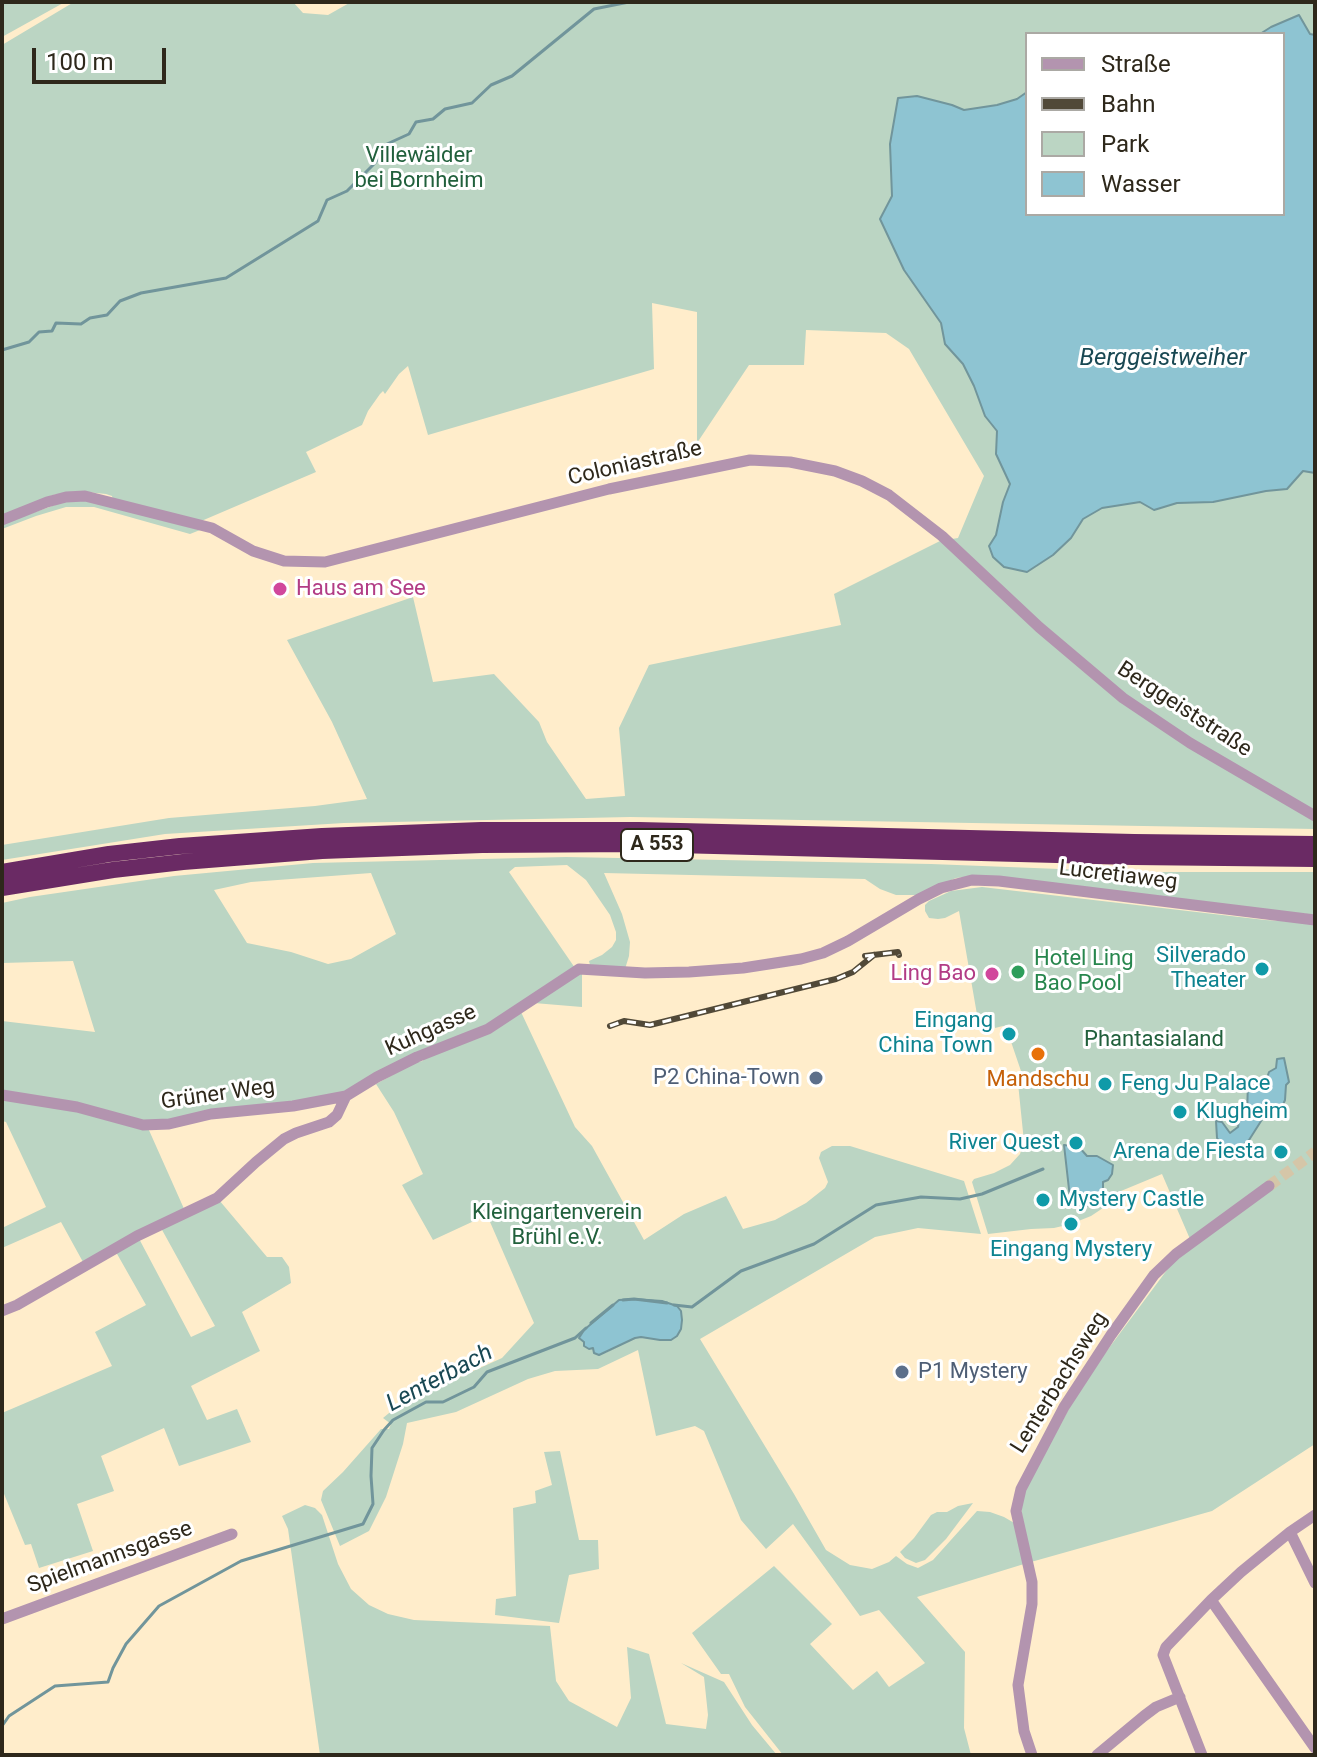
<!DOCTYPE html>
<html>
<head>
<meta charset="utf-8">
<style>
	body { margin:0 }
	#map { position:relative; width:1317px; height:1757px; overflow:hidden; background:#ffedcb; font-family:Roboto,sans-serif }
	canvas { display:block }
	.frame { position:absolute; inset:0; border:4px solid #2e281b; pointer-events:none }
	.legend { position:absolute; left:1025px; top:32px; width:260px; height:184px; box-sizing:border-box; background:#fff; border:2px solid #aba9a4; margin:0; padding:10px 14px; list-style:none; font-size:24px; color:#2e281b }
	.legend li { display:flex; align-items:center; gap:16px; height:40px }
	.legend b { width:40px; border:2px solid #aba9a4 }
	.scale { position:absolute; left:32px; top:48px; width:134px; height:36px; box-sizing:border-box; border:4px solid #2e281b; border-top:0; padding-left:10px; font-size:24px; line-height:28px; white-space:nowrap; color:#2e281b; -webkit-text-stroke:6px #fff; paint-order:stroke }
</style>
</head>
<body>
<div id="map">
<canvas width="1317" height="1757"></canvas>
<div class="frame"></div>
<ul class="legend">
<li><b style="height:10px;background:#b394af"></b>Straße</li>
<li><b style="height:10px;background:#514938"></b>Bahn</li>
<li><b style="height:22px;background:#bbd5c3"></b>Park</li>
<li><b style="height:22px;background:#8ec4d2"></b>Wasser</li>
</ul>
<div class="scale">100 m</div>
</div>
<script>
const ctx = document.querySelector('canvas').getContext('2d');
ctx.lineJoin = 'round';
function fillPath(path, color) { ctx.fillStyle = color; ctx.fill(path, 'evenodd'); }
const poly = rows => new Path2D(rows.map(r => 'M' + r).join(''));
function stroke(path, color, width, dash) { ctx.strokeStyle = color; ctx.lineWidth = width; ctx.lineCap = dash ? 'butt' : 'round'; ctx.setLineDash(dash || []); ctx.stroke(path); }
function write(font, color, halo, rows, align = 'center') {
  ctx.font = font + ' Roboto,sans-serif'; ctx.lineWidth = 6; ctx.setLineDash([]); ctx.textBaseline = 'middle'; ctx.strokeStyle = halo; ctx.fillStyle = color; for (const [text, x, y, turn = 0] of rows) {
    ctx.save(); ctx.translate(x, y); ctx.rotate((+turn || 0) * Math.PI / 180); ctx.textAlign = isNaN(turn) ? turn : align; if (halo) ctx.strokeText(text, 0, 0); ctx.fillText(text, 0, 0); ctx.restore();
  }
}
fillPath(poly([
	[2,2,65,2,2,37],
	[74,2,293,2,303,13,328,15,351,2,1315,2,1315,145,1283,34,1027,34,1027,123,898,102,890,144,892,196,880,219,904,270,941,323,945,344,963,363,974,386,985,416,997,431,996,454,1010,484,1003,502,996,535,989,546,1028,572,1053,555,1071,538,1083,519,1102,508,1140,502,1154,510,1177,503,1213,502,1266,491,1287,489,1303,471,1315,473,1315,829,630,817,344,823,165,834,2,860,2,845,169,818,315,806,367,799,332,722,287,640,413,597,433,682,494,674,539,722,547,742,586,799,625,796,619,728,649,665,841,625,834,594,940,541,958,538,984,476,909,349,886,333,806,330,804,365,749,365,697,443,697,312,652,303,654,369,428,435,408,366,399,374,385,394,383,391,380,394,368,411,362,425,306,452,316,472,199,522,113,500,112,496,106,494,77,491,53,495,2,515,2,45],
	[84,500,200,530,190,534,94,507,66,507,36,516,2,529,2,524,66,501],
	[566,857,931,864,1137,872,1315,872,1315,915,982,875,956,878,917,895,896,895,880,889,865,879,604,873,622,914,630,942,629,956,625,969,590,965,589,961,602,955,612,947,616,940,616,932,610,915,586,880,567,865,515,867,509,872,575,968,487,1025,344,1093,148,1128,185,1211,136,1233,191,1337,215,1326,161,1228,219,1200,267,1257,282,1257,289,1267,291,1283,242,1312,260,1351,191,1386,207,1420,237,1409,251,1442,179,1466,164,1428,101,1456,114,1491,77,1504,93,1551,39,1568,31,1544,25,1545,2,1489,2,1413,112,1366,95,1332,146,1305,112,1245,83,1262,61,1222,2,1248,2,1228,46,1207,6,1122,2,1121,2,1021,95,1032,73,961,2,963,2,903,30,897,174,876,313,863],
	[371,873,396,934,351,959,328,964,291,952,247,943,214,890,251,882],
	[982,887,1265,920,1315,923,1315,1444,1212,1511,1031,1562,1021,1509,1022,1495,1071,1405,1103,1356,1190,1239,1162,1174,1121,1191,1106,1206,1091,1216,1071,1224,1054,1228,1031,1229,988,1234,972,1182,974,1179,994,1173,1010,1165,1020,1154,1024,1142,1018,1083,1022,1074,1006,1027,1003,1026,995,1028,993,1024,979,1026,959,911,945,918,938,919,929,918,925,911,925,905,929,901,951,891],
	[582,971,582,1007,534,1003],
	[521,1012,575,1127,592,1146,644,1240,684,1214,726,1196,743,1229,775,1220,806,1203,825,1188,828,1182,819,1158,821,1152,832,1146,850,1146,964,1181,981,1234,918,1228,875,1237,700,1339,794,1494,826,1550,850,1565,872,1569,889,1562,896,1556,907,1564,918,1568,933,1560,977,1511,990,1512,1004,1517,1016,1524,1024,1564,917,1597,965,1652,964,1728,971,1755,783,1755,745,1707,729,1674,721,1674,692,1633,774,1566,832,1624,810,1644,853,1690,877,1671,889,1687,925,1663,879,1610,860,1616,793,1524,766,1549,741,1520,704,1431,695,1426,656,1436,638,1350,598,1369,555,1371,528,1379,456,1412,407,1423,403,1444,386,1497,369,1531,340,1546,321,1500,323,1491,343,1472,381,1429,389,1429,391,1424,383,1418,400,1404,502,1358,534,1323,487,1215,433,1240,402,1185,423,1174,394,1112,376,1084,416,1062,423,1061,424,1056],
	[681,1329,660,1340,641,1337,635,1338,605,1353,584,1346,584,1342],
	[560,1451,579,1540,598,1540,599,1569,569,1575,559,1623,495,1615,496,1599,516,1596,513,1508,536,1503,535,1491,552,1485,544,1452],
	[973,1503,946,1539,925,1560,916,1563,905,1558,900,1552,914,1538,931,1515,937,1512,947,1512,958,1506],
	[305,1505,315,1508,322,1515,338,1564,351,1589,369,1605,388,1614,414,1620,550,1626,556,1681,569,1701,617,1727,631,1698,627,1647,649,1654,666,1724,706,1729,708,1715,704,1677,681,1663,724,1682,752,1725,777,1755,320,1755,288,1529,282,1516]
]), '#bbd5c3');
const water = poly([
	[1299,15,1310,34,1315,35,1315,473,1303,471,1287,489,1266,491,1213,502,1177,503,1154,510,1140,502,1102,508,1083,519,1071,538,1053,555,1027,572,1004,567,993,557,989,546,996,535,1003,502,1010,484,996,454,997,431,985,416,974,386,963,364,945,344,941,323,904,270,880,219,892,196,890,144,898,98,917,96,952,105,964,110,997,105,1017,99,1027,92,1027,214,1283,214,1283,34,1260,34,1271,27,1299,15],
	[1284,1058,1289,1082,1286,1085,1285,1100,1279,1114,1263,1118,1249,1140,1239,1149,1232,1150,1225,1148,1217,1138,1216,1121,1222,1122,1230,1133,1238,1127,1239,1121,1247,1117,1248,1081,1255,1077,1256,1081,1267,1078,1269,1072,1276,1068,1277,1059,1284,1058],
	[1064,1145,1079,1147,1087,1156,1097,1156,1113,1165,1112,1174,1108,1180,1103,1182,1103,1196,1094,1205,1081,1207,1072,1202,1070,1198,1064,1145],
	[634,1299,662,1301,677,1306,681,1311,682,1320,681,1329,677,1336,671,1340,660,1340,641,1337,635,1338,599,1355,594,1353,593,1348,589,1349,584,1346,584,1342,579,1338,584,1330,619,1300,634,1299]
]);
fillPath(water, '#8ec4d2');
stroke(water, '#71959b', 2);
stroke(poly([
	[2,350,29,342,39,332,52,331,56,323,81,324,90,318,107,315,120,301,141,293,226,278,318,221,327,200,347,191,375,163,387,144,409,134,416,122,433,119,445,109,472,103,491,85,512,76,594,9,629,2],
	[623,1300,634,1299,667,1303],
	[674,1305,692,1307,741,1271,814,1244,876,1205,921,1197,960,1199,982,1194,1043,1169],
	[591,1323,613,1305],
	[2,1726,9,1716,55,1686,108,1682,113,1668,126,1644,159,1606,241,1561,363,1524,373,1504,371,1476,372,1448,384,1430,393,1420,426,1402,443,1402,474,1387,487,1372,575,1338,586,1328]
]), '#71959b', 3);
stroke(poly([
	[1269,1186,1315,1152]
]), '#d5c6a8', 11, [11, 5.5]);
stroke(poly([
	[2,520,47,502,66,497,85,496,212,528,253,551,284,561,325,562,609,489,750,460,790,462,835,471,862,481,889,495,942,536,1039,627,1123,698,1190,743,1315,816],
	[2,1095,77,1107,143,1125,169,1124,211,1114,293,1106,346,1096],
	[2,1311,17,1305,137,1236,217,1198,256,1162,284,1139,296,1133,329,1122,337,1115,346,1096,377,1077,417,1057,488,1029,579,969,645,973,689,972,743,968,801,959,823,953,848,941,919,899,941,888,972,880,999,881,1315,920],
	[1290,1532,1315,1583],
	[1211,1600,1315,1748],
	[2,1619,232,1534],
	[1032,1755,1024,1731,1018,1685,1032,1604,1032,1582,1016,1511,1021,1489,1064,1407,1111,1335,1154,1275,1176,1254,1269,1186],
	[1097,1755,1144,1716,1156,1707,1180,1697],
	[1202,1755,1163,1655,1166,1647,1211,1600,1241,1572,1290,1532,1315,1515]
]), '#b394af', 11);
stroke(poly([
	[2,872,109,854,180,846,322,836,481,830,639,830,1134,842,1315,844],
	[2,888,113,870,183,862,322,851,482,845,638,844,1133,857,1315,859]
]), '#6a2a64', 16);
const rail = poly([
	[865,956,898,952,899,955],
	[610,1026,624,1021,650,1025,836,979,853,972,874,955]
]);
stroke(rail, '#514938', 6);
stroke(rail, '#fff', 3, [9]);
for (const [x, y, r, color] of [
	[280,589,8,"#d1479c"],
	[1262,969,8,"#0f9aa8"],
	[1018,972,8,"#2e9e5b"],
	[992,974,8,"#d1479c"],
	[1009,1034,8,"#0f9aa8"],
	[1038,1054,8,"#e8710a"],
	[816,1078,8,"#5c6f8a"],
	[1105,1084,8,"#0f9aa8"],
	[1180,1112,8,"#0f9aa8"],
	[1076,1143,8,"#0f9aa8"],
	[1281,1152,8,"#0f9aa8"],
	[1043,1200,8,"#0f9aa8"],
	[1071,1224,8,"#0f9aa8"],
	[902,1372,8,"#5c6f8a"]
]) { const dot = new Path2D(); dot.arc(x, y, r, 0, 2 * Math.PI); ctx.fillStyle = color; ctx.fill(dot); stroke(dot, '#fff', 3); }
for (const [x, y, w] of [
	[657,845,72]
]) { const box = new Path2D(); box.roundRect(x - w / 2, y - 16, w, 32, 6); ctx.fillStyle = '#fff'; ctx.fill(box); stroke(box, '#2e281b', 2); }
write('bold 20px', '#2e281b', null, [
	["A 553",657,845]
]);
write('22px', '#21603c', '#fff', [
	["Villewälder",419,156],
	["bei Bornheim",419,181],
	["Phantasialand",1154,1040],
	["Kleingartenverein",557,1213],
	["Brühl e.V.",557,1238]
]);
write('22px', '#2e281b', '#fff', [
	["Coloniastraße",635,464,-13],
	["Berggeiststraße",1184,710,33],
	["Lucretiaweg",1118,876,7],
	["Kuhgasse",431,1031,-24],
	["Grüner Weg",218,1095,-8],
	["Lenterbachsweg",1060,1383,-58],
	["Spielmannsgasse",110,1558,-20]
]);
write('22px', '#b23c85', '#fff', [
	["Haus am See",296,589],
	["Ling Bao",976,974,"right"]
], 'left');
write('22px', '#0d838f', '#fff', [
	["Silverado",1246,956],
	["Theater",1246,981],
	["Eingang",993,1021],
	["China Town",993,1046],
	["Feng Ju Palace",1121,1084,"left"],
	["Klugheim",1196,1112,"left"],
	["River Quest",1060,1143],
	["Arena de Fiesta",1265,1152],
	["Mystery Castle",1059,1200,"left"],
	["Eingang Mystery",1071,1250,"center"]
], 'right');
write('22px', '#27864d', '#fff', [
	["Hotel Ling",1034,959],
	["Bao Pool",1034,984]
], 'left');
write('22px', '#4e5e75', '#fff', [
	["P2 China-Town",800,1078],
	["P1 Mystery",918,1372,"left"]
], 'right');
write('22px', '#c56008', '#fff', [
	["Mandschu",1038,1080]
]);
write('italic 24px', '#194853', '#fff', [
	["Berggeistweiher",1163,359],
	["Lenterbach",440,1379,-28]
]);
</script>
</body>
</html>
